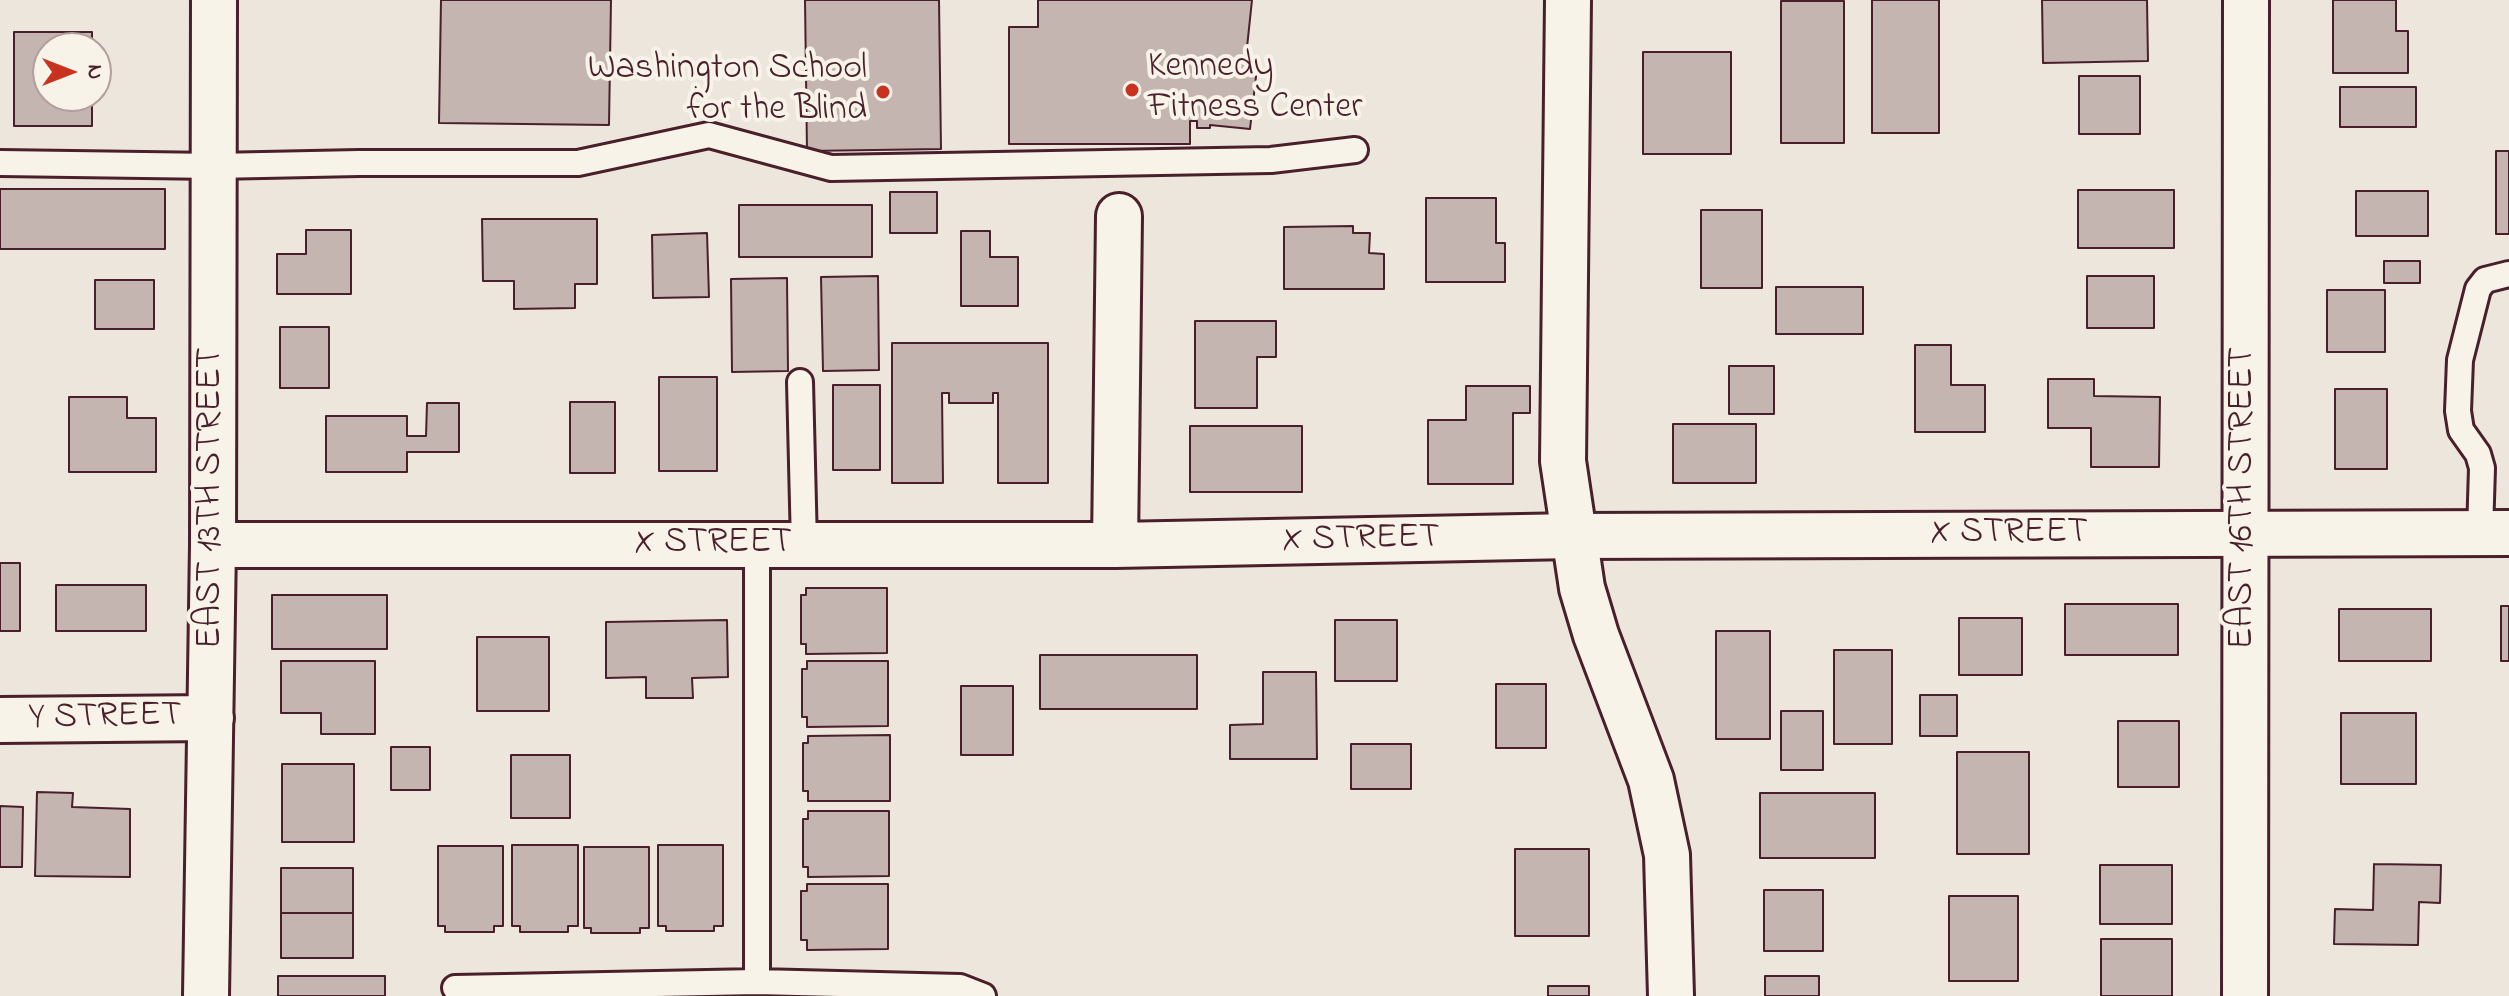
<!DOCTYPE html>
<html>
<head>
<meta charset="utf-8">
<style>
	body { margin:0 }
	#map { position:relative; width:2509px; height:996px; overflow:hidden; background:#ece6dd; font-family:"Indie Flower",sans-serif }
	canvas { display:block }
	.north { position:absolute; left:32px; top:32px; width:80px; height:80px; box-sizing:border-box; background:#f7f3e8; border:2px solid #b29e9c; border-radius:50%; rotate:90deg; font-size:22px; font-weight:700; line-height:32px; text-align:center; color:#4a1f2b }
	.north::after { content:''; display:block; margin:auto; width:28px; height:36px; background:#c8321e; clip-path:polygon(50% 0,100% 100%,50% 72%,0 100%) }
</style>
</head>
<body>
<div id="map">
<canvas width="2509" height="996"></canvas>
<div class="north">N</div>
</div>
<script>
const ctx = document.querySelector('canvas').getContext('2d');
ctx.lineJoin = 'round';
function fillPath(path, color) { ctx.fillStyle = color; ctx.fill(path, 'evenodd'); }
const poly = rows => new Path2D(rows.map(r => 'M' + r).join(''));
function stroke(path, color, width, dash) { ctx.strokeStyle = color; ctx.lineWidth = width; ctx.lineCap = dash ? 'butt' : 'round'; ctx.setLineDash(dash || []); ctx.stroke(path); }
function write(font, color, halo, rows, align = 'center') {
  ctx.font = font + ' "Indie Flower",sans-serif'; ctx.lineWidth = 8; ctx.setLineDash([]); ctx.textBaseline = 'middle'; ctx.strokeStyle = halo; ctx.fillStyle = color; for (const [text, x, y, turn = 0] of rows) {
    ctx.save(); ctx.translate(x, y); ctx.rotate((+turn || 0) * Math.PI / 180); ctx.textAlign = isNaN(turn) ? turn : align; if (halo) ctx.strokeText(text, 0, 0); ctx.fillText(text, 0, 0); ctx.restore();
  }
}
const building = poly([
	[441,0,611,0,609,125,439,123,441,0],
	[805,0,939,0,941,149,807,151,805,0],
	[1038,0,1252,0,1246,57,1258,59,1250,129,1210,125,1210,128,1197,128,1197,121,1190,121,1190,144,1009,144,1009,27,1038,27,1038,0],
	[1872,0,1939,0,1939,133,1872,133,1872,0],
	[2042,0,2147,0,2148,61,2043,63,2042,0],
	[2333,0,2396,0,2396,31,2408,31,2408,73,2333,73,2333,0],
	[1781,1,1844,1,1844,143,1781,143,1781,1],
	[14,32,92,32,92,48,48,48,48,96,92,96,92,126,14,126,14,32],
	[1643,52,1731,52,1731,154,1643,154,1643,52],
	[2079,76,2140,76,2140,134,2079,134,2079,76],
	[2340,87,2416,87,2416,127,2340,127,2340,87],
	[2496,151,2509,151,2509,234,2496,234,2496,151],
	[0,189,165,189,165,249,0,249,0,189],
	[2078,190,2174,190,2174,248,2078,248,2078,190],
	[2356,191,2428,191,2428,236,2356,236,2356,191],
	[890,192,937,192,937,233,890,233,890,192],
	[1426,198,1496,198,1496,243,1505,243,1505,282,1426,282,1426,198],
	[739,205,872,205,872,257,739,257,739,205],
	[1701,210,1762,210,1762,288,1701,288,1701,210],
	[482,219,597,219,597,284,575,284,575,308,514,309,514,281,483,281,482,219],
	[1353,226,1353,233,1370,233,1369,253,1384,254,1384,289,1284,289,1284,227,1353,226],
	[306,230,351,230,351,294,277,294,277,254,306,254,306,230],
	[961,231,990,231,990,257,1018,257,1018,306,961,306,961,231],
	[707,233,709,297,653,298,652,235,707,233],
	[2384,261,2420,261,2420,283,2384,283,2384,261],
	[878,276,879,370,823,371,821,277,878,276],
	[2087,276,2154,276,2154,328,2087,328,2087,276],
	[787,278,788,371,732,372,731,279,787,278],
	[95,280,154,280,154,329,95,329,95,280],
	[1776,287,1863,287,1863,334,1776,334,1776,287],
	[2327,290,2385,290,2385,352,2327,352,2327,290],
	[1195,321,1276,321,1276,357,1257,357,1257,408,1195,408,1195,321],
	[280,327,329,327,329,388,280,388,280,327],
	[892,343,1048,343,1048,483,998,483,998,393,993,393,993,403,949,403,949,393,942,393,943,483,892,483,892,343],
	[1915,345,1951,345,1951,385,1985,385,1985,432,1915,432,1915,345],
	[1729,366,1774,366,1774,414,1729,414,1729,366],
	[659,377,717,377,717,471,659,471,659,377],
	[2048,379,2094,379,2094,396,2160,397,2159,467,2091,467,2091,428,2048,428,2048,379],
	[833,385,880,385,880,470,833,470,833,385],
	[1466,386,1530,386,1530,413,1513,413,1513,484,1428,484,1428,420,1466,420,1466,386],
	[2335,389,2387,389,2387,469,2335,469,2335,389],
	[69,397,127,397,127,418,156,418,156,472,69,472,69,397],
	[570,402,615,402,615,473,570,473,570,402],
	[427,403,459,403,459,452,407,452,407,472,326,472,326,416,407,416,407,436,426,436,427,403],
	[1673,424,1756,424,1756,483,1673,483,1673,424],
	[1190,426,1302,426,1302,492,1190,492,1190,426],
	[0,563,20,563,20,631,0,631,0,563],
	[56,585,146,585,146,631,56,631,56,585],
	[806,588,887,588,887,653,806,654,806,644,801,644,801,595,806,595,806,588],
	[272,595,387,595,387,649,272,649,272,595],
	[2065,604,2178,604,2178,655,2065,655,2065,604],
	[2501,606,2509,606,2509,661,2501,661,2501,606],
	[2339,609,2431,609,2431,661,2339,661,2339,609],
	[1959,618,2022,618,2022,675,1959,675,1959,618],
	[727,620,728,677,692,678,693,698,646,698,646,677,606,678,606,622,727,620],
	[1335,620,1397,620,1397,681,1335,681,1335,620],
	[1716,631,1770,631,1770,739,1716,739,1716,631],
	[477,637,549,637,549,711,477,711,477,637],
	[1834,650,1892,650,1892,744,1834,744,1834,650],
	[1040,655,1197,655,1197,709,1040,709,1040,655],
	[281,661,375,661,375,734,321,734,321,713,281,713,281,661],
	[807,661,888,661,888,726,807,727,807,717,802,717,802,669,807,669,807,661],
	[1263,672,1316,672,1317,759,1230,759,1230,725,1263,724,1263,672],
	[1496,684,1546,684,1546,748,1496,748,1496,684],
	[961,686,1013,686,1013,755,961,755,961,686],
	[1920,695,1957,695,1957,736,1920,736,1920,695],
	[1781,711,1823,711,1823,770,1781,770,1781,711],
	[2341,713,2416,713,2416,784,2341,784,2341,713],
	[2118,721,2179,721,2179,787,2118,787,2118,721],
	[890,735,890,801,808,801,808,791,803,791,803,743,808,743,808,736,890,735],
	[1351,744,1411,744,1411,789,1351,789,1351,744],
	[391,747,430,747,430,790,391,790,391,747],
	[1957,752,2029,752,2029,854,1957,854,1957,752],
	[511,755,570,755,570,818,511,818,511,755],
	[282,764,354,764,354,842,282,842,282,764],
	[37,792,73,793,72,807,130,809,130,877,35,876,37,792],
	[1760,793,1875,793,1875,858,1760,858,1760,793],
	[0,806,23,807,22,867,0,867,0,806],
	[808,811,889,811,889,876,808,877,808,867,803,867,803,819,808,819,808,811],
	[512,845,578,845,578,926,568,926,568,932,520,932,520,926,512,926,512,845],
	[658,845,723,845,723,926,714,926,714,931,666,931,666,926,658,926,658,845],
	[438,846,503,846,503,926,494,926,494,932,445,932,445,926,438,926,438,846],
	[584,847,649,847,649,928,640,928,640,933,591,933,591,928,584,928,584,847],
	[1515,849,1589,849,1589,936,1515,936,1515,849],
	[2374,864,2441,865,2440,903,2419,902,2418,945,2334,944,2335,909,2373,910,2374,864],
	[2100,865,2172,865,2172,924,2100,924,2100,865],
	[281,868,353,868,353,913,281,913,281,868],
	[807,884,888,884,888,949,807,950,807,940,801,940,801,891,807,891,807,884],
	[1764,890,1823,890,1823,951,1764,951,1764,890],
	[1949,896,2018,896,2018,981,1949,981,1949,896],
	[281,913,353,913,353,958,281,958,281,913],
	[2101,939,2172,939,2172,996,2101,996,2101,939],
	[278,976,385,976,385,996,278,996,278,976],
	[1765,976,1819,976,1819,996,1765,996,1765,976],
	[1548,986,1589,986,1589,996,1548,996,1548,986]
]);
fillPath(building, '#c4b5b0');
stroke(building, '#4a1f2b', 2);
const lane = poly([
	[0,163,215,166,359,163,578,163,709,135,831,168,1271,160,1355,150],
	[800,382,804,545],
	[2480,533,2482,468,2478,454,2461,430,2458,411,2460,360,2478,289,2485,280,2509,274],
	[757,545,757,982,960,987,983,996],
	[455,988,757,982]
]);
const street = poly([
	[213,545,1115,545,1573,536,2509,533],
	[1115,545,1119,216],
	[0,720,211,718],
	[206,996,213,545,214,0]
]);
const secondary = poly([
	[1568,0,1563,461,1582,588,1596,635,1651,780,1667,855,1671,996],
	[2245,996,2246,0]
]);
stroke(lane, '#4a1f2b', 30);
stroke(street, '#4a1f2b', 50);
stroke(secondary, '#4a1f2b', 50);
stroke(lane, '#f7f3e8', 24);
stroke(street, '#f7f3e8', 44);
stroke(secondary, '#f7f3e8', 44);
for (const [x, y, r, color] of [
	[1132,90,8,"#c8321e"],
	[883,92,8,"#c8321e"]
]) { const dot = new Path2D(); dot.arc(x, y, r, 0, 2 * Math.PI); ctx.fillStyle = color; ctx.fill(dot); stroke(dot, '#f7f3e8', 3); }
write('36px', '#4a1f2b', '#f7f3e8', [
	["Kennedy",1148,69],
	["Fitness Center",1148,110],
	["Washington School",867,71,"right"],
	["for the Blind",867,112,"right"]
], 'left');
write('36px', '#4a1f2b', '#f7f3e8', [
	["EAST 13TH STREET",213,498,-90],
	["EAST 16TH STREET",2245,498,-90],
	["X STREET",2009,535],
	["X STREET",1361,541,-1],
	["X STREET",713,545],
	["Y STREET",105,719,-1]
]);
</script>
</body>
</html>
